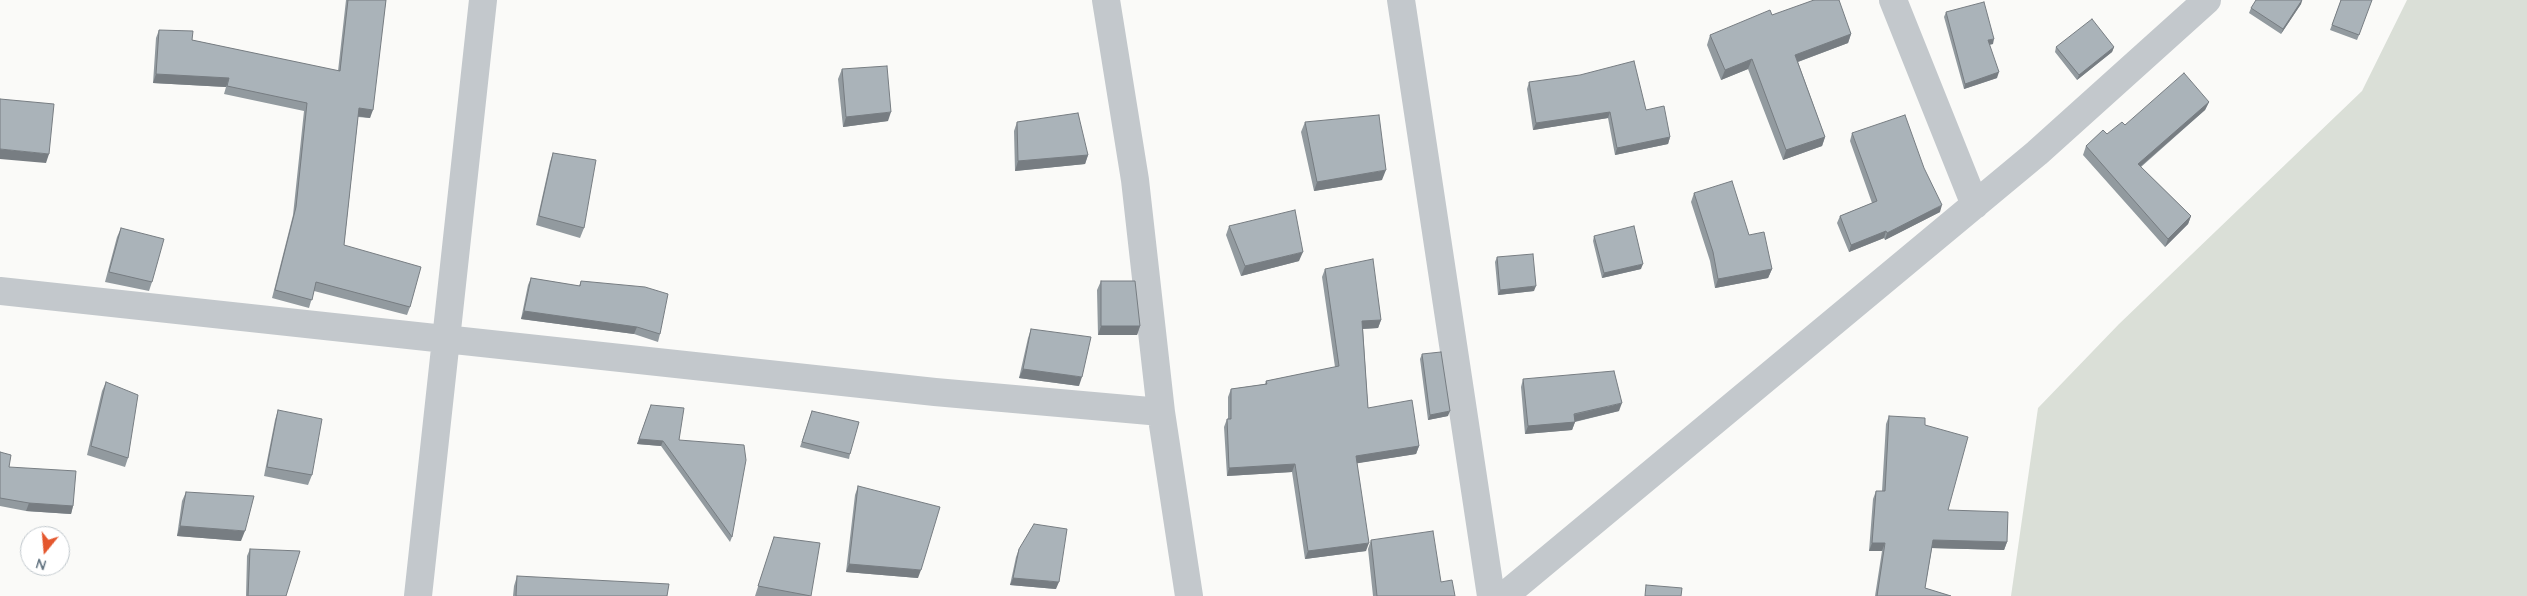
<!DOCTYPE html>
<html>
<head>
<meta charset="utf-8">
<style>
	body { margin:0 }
	#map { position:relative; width:2527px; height:596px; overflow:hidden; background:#fafaf8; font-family:Quicksand,sans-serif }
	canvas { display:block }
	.north { position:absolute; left:20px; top:526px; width:50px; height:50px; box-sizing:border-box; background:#fff; border:1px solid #c1c8cd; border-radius:50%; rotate:197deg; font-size:14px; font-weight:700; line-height:20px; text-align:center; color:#657683 }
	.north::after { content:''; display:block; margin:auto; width:18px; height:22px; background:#e4572e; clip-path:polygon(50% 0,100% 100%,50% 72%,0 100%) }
</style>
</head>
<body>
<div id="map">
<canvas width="2527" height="596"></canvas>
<div class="north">N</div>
</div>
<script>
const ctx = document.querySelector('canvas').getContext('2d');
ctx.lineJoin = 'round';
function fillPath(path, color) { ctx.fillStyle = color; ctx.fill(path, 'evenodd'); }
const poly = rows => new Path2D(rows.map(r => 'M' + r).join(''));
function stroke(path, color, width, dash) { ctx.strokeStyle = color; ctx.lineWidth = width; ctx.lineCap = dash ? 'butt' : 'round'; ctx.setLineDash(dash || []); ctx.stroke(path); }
fillPath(poly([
	[2407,0,2527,0,2527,596,2011,596,2038,408,2119,324,2362,91]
]), '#dadfd7');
stroke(poly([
	[1106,0,1135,180,1161,412,1189,596],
	[1401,0,1491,596],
	[1893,0,1975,205],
	[0,291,935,392,1161,412],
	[418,596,483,0],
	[1504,596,2037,153,2207,0]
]), '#c3c8cc', 28);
fillPath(poly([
	[346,0,386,0,370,118,358,117,344,245,410,307,407,315,314,291,309,308,272,298,293,215,304,111,224,94,226,87,153,83,156,38,159,30,192,40,338,71],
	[2302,0,2301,4,2281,34,2249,13,2251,8],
	[2341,0,2359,35,2357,40,2330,30],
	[1946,12,1993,44,1989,45,1997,78,1964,89,1944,17],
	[1772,15,1851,34,1848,43,1798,62,1825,137,1822,146,1783,160,1748,69,1721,80,1707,45,1710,35],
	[2056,47,2114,47,2112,52,2077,80,2055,52],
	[842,69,888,121,843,127,838,79],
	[1529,82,1646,110,1670,137,1668,144,1615,155,1608,118,1533,130,1527,89],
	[2209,102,2205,110,2141,167,2191,216,2188,224,2165,247,2083,155,2086,146,2125,125],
	[1017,122,1088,155,1085,164,1015,171,1014,131],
	[1305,122,1382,180,1314,191,1301,132],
	[1852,133,1940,212,1885,240,1884,238,1849,252,1837,223,1840,216,1872,203,1850,141],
	[553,153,584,228,580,238,536,225,550,162],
	[1694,193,1749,235,1772,269,1768,278,1715,288,1710,261,1691,202],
	[1229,226,1299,261,1241,276,1226,235],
	[121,228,152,282,149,291,105,282,117,237],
	[1594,236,1641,269,1602,278,1593,241],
	[1497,257,1534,291,1498,295,1495,262],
	[1325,269,1381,320,1378,328,1363,329,1368,408,1419,446,1416,454,1357,463,1366,551,1305,559,1292,472,1227,476,1224,427,1227,419,1228,419,1228,397,1231,389,1265,384,1266,381,1335,367,1322,277],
	[531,278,579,286,581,281,660,334,658,342,634,334,521,319,528,285],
	[1101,281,1140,326,1137,335,1098,335,1097,290],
	[1031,329,1079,386,1019,378,1028,338],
	[1422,354,1448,416,1428,420,1420,359],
	[1523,379,1619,411,1575,422,1572,430,1525,434,1521,387],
	[106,382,128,458,125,467,87,455,102,391],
	[651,405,732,537,730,542,661,446,637,444],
	[278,410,312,475,308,485,264,476,275,420],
	[812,411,850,454,849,459,800,447],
	[1889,416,1925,425,1948,510,2007,542,2004,550,1932,548,1925,588,1951,596,1875,596,1882,551,1869,551,1873,499,1876,491,1882,491,1886,424],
	[0,452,9,467,73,506,71,514,26,511,0,506],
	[858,486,918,578,846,572,855,495],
	[186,492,241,541,177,536,182,501],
	[774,537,811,596,755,596],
	[1371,540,1441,582,1455,596,1373,596,1368,549],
	[250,549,286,596,246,596,247,556],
	[1019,549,1056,589,1010,585,1016,557],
	[517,576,667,596,513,596,514,586]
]), '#929a9f');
fillPath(poly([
	[2302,0,2301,4,2281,34,2283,29],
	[1851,34,1848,43,1792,64,1795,55],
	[1994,39,1993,44,1986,45,1988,40],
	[2114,47,2112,52,2077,80,2079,75],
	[1752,59,1748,69,1721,80,1725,70],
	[1999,72,1997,78,1964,89,1965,84],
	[156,74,229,78,226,87,153,83],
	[2209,102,2205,110,2134,172,2138,164],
	[359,108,373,110,370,118,356,116],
	[891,112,888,121,843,127,846,117],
	[1610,112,1608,118,1533,130,1536,123],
	[1670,137,1668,144,1615,155,1617,148],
	[1825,137,1822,146,1783,160,1786,150],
	[0,149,49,154,46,163,0,159],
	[1088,155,1085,164,1015,171,1018,161],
	[1386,170,1382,180,1314,191,1317,182],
	[1942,205,1940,212,1885,240,1887,233],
	[2191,216,2188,224,2165,247,2168,239],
	[1886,231,1884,238,1849,252,1851,245],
	[1303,252,1299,261,1241,276,1245,266],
	[1643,264,1641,269,1602,278,1604,273],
	[1772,269,1768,278,1715,288,1718,279],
	[1536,286,1534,291,1498,295,1500,290],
	[524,311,637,327,634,334,521,319],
	[1381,320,1378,328,1359,329,1362,321],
	[1101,326,1140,326,1137,335,1098,335],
	[1023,369,1082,377,1079,386,1019,378],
	[1622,403,1619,411,1573,422,1575,422,1572,430,1525,434,1528,426],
	[1450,411,1448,416,1428,420,1430,415],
	[639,439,663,441,661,446,637,444],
	[1419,446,1416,454,1353,464,1356,456],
	[1295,464,1292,472,1227,476,1229,468],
	[29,503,73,506,71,514,26,511],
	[180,526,245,531,241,541,177,536],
	[1933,540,2007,542,2004,550,1930,548],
	[1369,543,1366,551,1305,559,1308,551],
	[1872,543,1885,543,1882,551,1869,551],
	[849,564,921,570,918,578,846,572],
	[1013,578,1059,582,1056,589,1010,585]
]), '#777d82');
const building = poly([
	[348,0,386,0,373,110,359,108,344,245,421,267,410,307,316,282,312,300,275,290,296,207,307,103,227,86,229,78,156,74,159,30,193,31,192,40,340,71,348,0],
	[1814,0,1839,0,1851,34,1795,55,1825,137,1786,150,1752,59,1725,70,1710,35,1770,10,1772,15,1814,0],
	[2256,0,2302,0,2283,29,2251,8,2256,0],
	[2341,0,2372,0,2359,35,2332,25,2341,0],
	[1984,2,1994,39,1988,40,1999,72,1965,84,1946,12,1984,2],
	[2092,19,2114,47,2079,75,2056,47,2092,19],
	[1634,61,1646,110,1664,106,1670,137,1617,148,1610,112,1536,123,1529,82,1580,75,1634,61],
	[887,66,891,112,846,117,842,69,887,66],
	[2184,73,2209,102,2138,164,2191,216,2168,239,2086,146,2103,130,2107,134,2122,122,2125,125,2184,73],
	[0,99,54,104,49,154,0,149,0,99],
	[1078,113,1088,155,1018,161,1017,122,1078,113],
	[1379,115,1386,170,1317,182,1305,122,1379,115],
	[1905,115,1924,168,1942,205,1887,233,1886,231,1851,245,1840,216,1877,201,1852,133,1905,115],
	[553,153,596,160,584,228,539,216,553,153],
	[1732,181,1749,235,1764,232,1772,269,1718,279,1713,252,1694,193,1732,181],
	[1295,210,1303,252,1245,266,1229,226,1295,210],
	[1634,226,1643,264,1604,273,1594,236,1634,226],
	[121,228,164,239,152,282,109,272,121,228],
	[1533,254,1536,286,1500,290,1497,257,1533,254],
	[1373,259,1381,320,1362,321,1368,408,1412,400,1419,446,1356,456,1369,543,1308,551,1295,464,1229,468,1227,419,1231,419,1231,389,1267,384,1266,381,1339,366,1325,269,1373,259],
	[531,278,580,286,581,281,645,287,668,294,660,334,637,327,524,311,531,278],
	[1101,281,1135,281,1140,326,1101,326,1101,281],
	[1031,329,1091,337,1082,377,1023,369,1031,329],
	[1441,352,1450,411,1430,415,1422,354,1441,352],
	[1614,371,1622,403,1574,414,1575,422,1528,426,1523,379,1614,371],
	[106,382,138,395,128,458,91,446,106,382],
	[651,405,684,408,679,440,744,445,746,460,732,537,663,441,639,439,651,405],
	[278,410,322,419,312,475,267,467,278,410],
	[812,411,859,422,850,454,802,442,812,411],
	[1889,416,1925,418,1925,425,1968,437,1948,510,2008,512,2007,542,1933,540,1925,588,1951,596,1877,596,1885,543,1872,543,1876,491,1885,491,1889,416],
	[0,452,11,455,9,467,76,471,73,506,29,503,0,498,0,452],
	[858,486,940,507,921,570,849,564,858,486],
	[186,492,254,496,245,531,180,526,186,492],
	[1034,524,1067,529,1059,582,1013,578,1019,549,1034,524],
	[1433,531,1441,582,1452,580,1455,596,1377,596,1371,540,1433,531],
	[774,537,820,543,811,596,758,586,774,537],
	[250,549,300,551,286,596,248,596,250,549],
	[517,576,669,584,667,596,516,596,517,576],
	[1646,585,1682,588,1681,596,1645,596,1646,585]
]);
fillPath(building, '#aab3b9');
stroke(building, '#777d82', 1);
</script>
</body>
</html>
